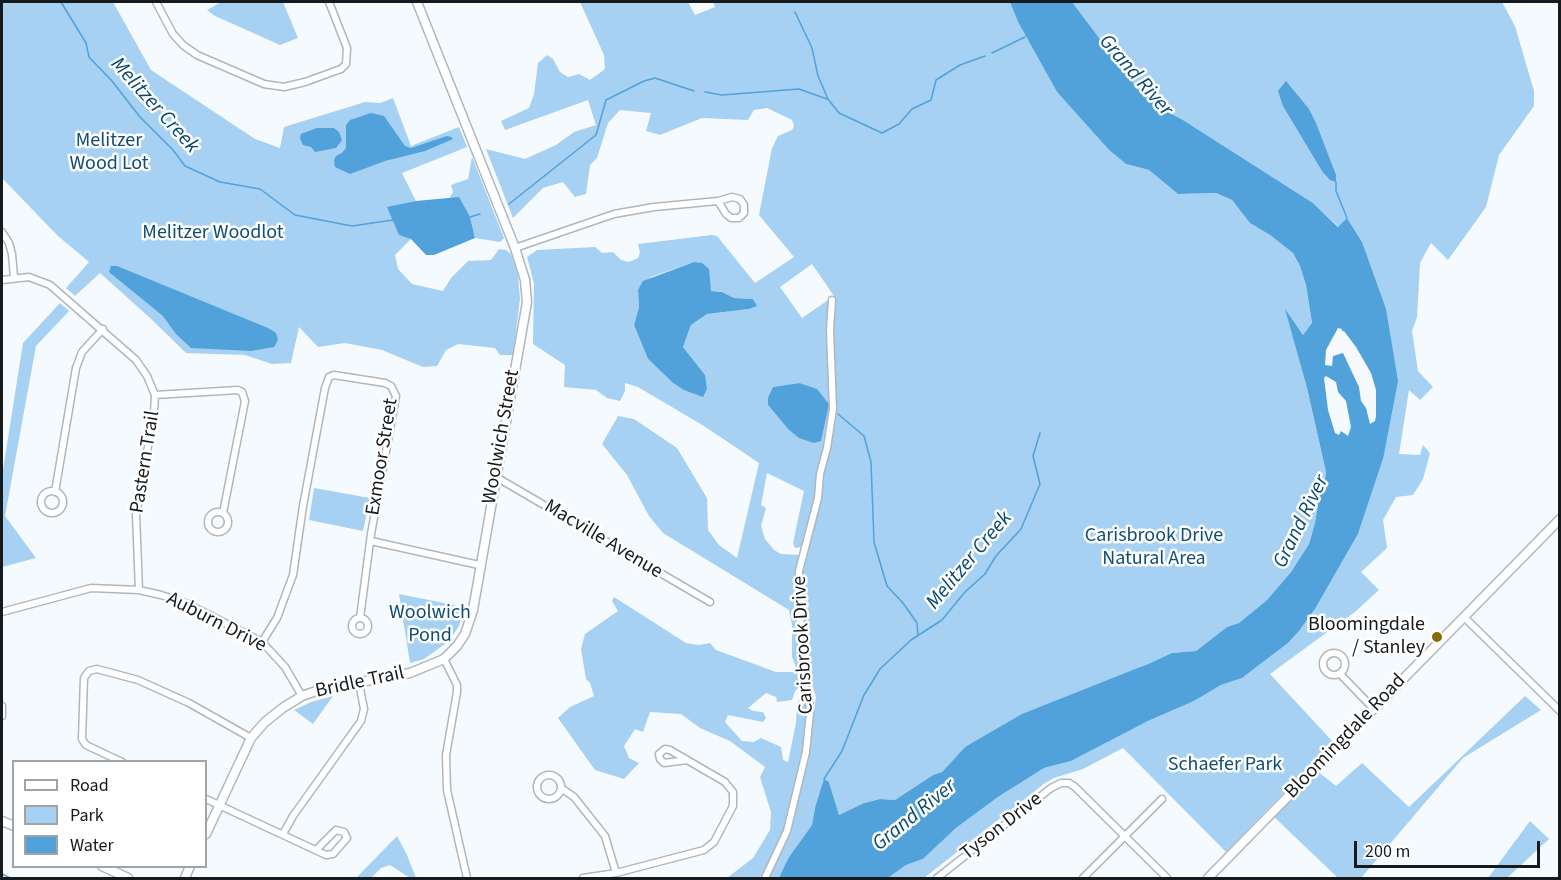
<!DOCTYPE html>
<html>
<head>
<meta charset="utf-8">
<style>
	body { margin:0 }
	#map { position:relative; width:1561px; height:880px; overflow:hidden; background:#f5fafe; font-family:"Source Sans 3",sans-serif }
	canvas { display:block }
	.frame { position:absolute; inset:0; border:3px solid #171a1c; pointer-events:none }
	.legend { position:absolute; left:12px; top:760px; width:195px; height:108px; box-sizing:border-box; background:#fff; border:2px solid #a2a3a4; margin:0; padding:8px 10px; list-style:none; font-size:18px; color:#171a1c }
	.legend li { display:flex; align-items:center; gap:12px; height:30px }
	.legend b { width:30px; border:2px solid #a2a3a4 }
	.scale { position:absolute; left:1354px; top:841px; width:186px; height:27px; box-sizing:border-box; border:3px solid #171a1c; border-top:0; padding-left:8px; font-size:18px; line-height:21px; white-space:nowrap; color:#171a1c; -webkit-text-stroke:4px #fff; paint-order:stroke }
</style>
</head>
<body>
<div id="map">
<canvas width="1561" height="880"></canvas>
<div class="frame"></div>
<ul class="legend">
<li><b style="height:8px;background:#fff"></b>Road</li>
<li><b style="height:16px;background:#a6d1f2"></b>Park</li>
<li><b style="height:16px;background:#51a1da"></b>Water</li>
</ul>
<div class="scale">200 m</div>
</div>
<script>
const ctx = document.querySelector('canvas').getContext('2d');
ctx.lineJoin = 'round';
function fillPath(path, color) { ctx.fillStyle = color; ctx.fill(path, 'evenodd'); }
const poly = rows => new Path2D(rows.map(r => 'M' + r).join(''));
function stroke(path, color, width, dash) { ctx.strokeStyle = color; ctx.lineWidth = width; ctx.lineCap = dash ? 'butt' : 'round'; ctx.setLineDash(dash || []); ctx.stroke(path); }
function write(font, color, halo, rows, align = 'center') {
  ctx.font = font + ' "Source Sans 3",sans-serif'; ctx.lineWidth = 5; ctx.setLineDash([]); ctx.textBaseline = 'middle'; ctx.strokeStyle = halo; ctx.fillStyle = color; for (const [text, x, y, turn = 0] of rows) {
    ctx.save(); ctx.translate(x, y); ctx.rotate((+turn || 0) * Math.PI / 180); ctx.textAlign = isNaN(turn) ? turn : align; if (halo) ctx.strokeText(text, 0, 0); ctx.fillText(text, 0, 0); ctx.restore();
  }
}
fillPath(poly([
	[2,2,113,2,151,70,255,139,280,148,284,127,365,102,380,103,393,98,411,146,459,127,467,147,402,173,416,201,388,208,411,239,395,255,398,269,412,284,443,291,451,278,468,261,491,260,499,249,506,250,511,254,518,275,520,299,513,355,500,355,495,348,458,344,446,350,437,366,423,367,382,350,345,343,318,347,299,327,291,363,272,364,245,355,186,353,149,317,100,273,75,296,66,288,89,262,58,236,2,178],
	[221,2,283,2,298,38,280,45,215,16,207,10],
	[580,2,688,2,695,15,715,7,713,2,1010,2,1018,22,1057,92,1109,150,1126,164,1149,170,1178,194,1216,193,1232,200,1250,223,1270,235,1293,253,1300,266,1306,285,1312,324,1303,335,1286,311,1307,388,1326,472,1324,487,1320,493,1315,523,1309,544,1291,572,1267,600,1239,623,1227,627,1196,651,1172,653,965,747,942,772,933,775,895,800,880,799,864,803,839,815,829,782,815,808,812,825,789,857,783,872,779,878,767,878,788,835,804,774,816,697,811,681,796,667,792,657,792,625,789,610,663,533,649,516,627,475,602,444,618,416,634,419,677,448,707,498,708,530,719,545,737,558,759,463,704,426,638,387,625,383,625,391,620,401,607,398,596,390,564,387,565,365,533,344,534,283,527,257,537,250,595,247,602,253,613,252,621,260,629,262,638,258,640,253,638,244,712,235,717,236,755,283,794,257,759,215,772,148,778,136,792,130,794,126,792,120,767,108,754,110,748,120,702,118,660,135,646,131,651,113,620,110,608,123,597,158,590,165,586,194,575,197,563,182,543,188,513,218,486,149,525,159,556,145,574,132,596,125,588,100,505,130,501,121,529,108,534,94,538,63,547,55,553,59,560,72,568,77,579,74,590,80,605,69,604,55],
	[694,262,711,291,722,292,734,298,753,299,756,305,749,309,707,314,691,325,683,347,705,375,672,382,648,359,634,325,639,307,638,290,651,277],
	[812,264,834,296,802,318,780,287],
	[799,383,788,429,768,405,773,387],
	[767,473,804,491,793,543,795,548,808,546,805,553,799,555,781,554,774,550,765,539,761,526,766,508,761,505],
	[1072,2,1502,2,1515,26,1534,91,1534,106,1499,155,1486,207,1448,260,1431,243,1420,263,1417,317,1412,331,1418,371,1433,387,1420,400,1409,390,1399,454,1420,455,1423,445,1430,453,1423,479,1413,495,1396,497,1383,520,1387,548,1361,572,1379,590,1356,611,1270,674,1333,742,1226,852,1123,748,1083,769,1054,778,1045,783,924,878,888,878,906,865,923,859,956,828,998,797,1044,768,1071,761,1148,721,1194,701,1221,685,1242,678,1288,643,1299,631,1315,609,1358,534,1383,459,1362,242,1347,218,1339,227,1313,203,1183,120,1162,109,1140,92],
	[472,157,504,238,500,242,475,238,470,217,450,197,453,192,451,185,468,179],
	[60,303,69,311,36,346,5,516,36,558,2,567,2,476,23,343],
	[314,488,370,498,363,531,309,520],
	[399,594,464,607,459,626,449,641,424,659,410,663],
	[614,597,686,643,699,645,710,643,716,650,776,672,799,672,801,685,795,691,792,700,777,702,776,697,766,693,748,708,753,711,763,712,766,718,763,722,728,715,725,722,742,741,754,742,761,738,781,747,783,760,788,762,796,723,797,705,801,693,805,694,807,716,803,751,786,827,762,878,727,878,753,858,770,830,771,812,760,777,765,767,730,741,700,728,681,714,650,712,643,732,635,729,624,746,629,758,639,763,624,779,595,770,558,718,570,707,594,696,590,683,586,679,581,649,585,634,618,611,612,601],
	[333,696,313,724,294,710,311,702],
	[1525,696,1541,710,1463,758,1361,878,1338,878,1272,815,1316,770,1336,786,1362,763,1409,807],
	[1530,821,1549,839,1507,878,1488,878],
	[397,836,407,855,416,878,410,878,390,865,381,868,371,878,356,878]
]), '#a6d1f2');
fillPath(poly([
	[1010,2,1072,2,1140,92,1162,109,1183,120,1313,203,1338,227,1347,218,1362,242,1386,309,1398,381,1383,459,1358,534,1315,609,1299,631,1288,643,1242,678,1221,685,1194,701,1148,721,1071,761,1044,768,998,797,956,828,923,859,906,865,888,878,779,878,789,857,812,825,815,808,824,779,829,782,839,815,864,803,880,799,895,800,933,775,942,772,965,747,1022,714,1148,664,1172,653,1196,651,1227,627,1239,623,1267,600,1291,572,1309,544,1315,523,1320,493,1324,487,1326,472,1307,388,1285,309,1303,335,1312,323,1306,285,1300,266,1293,253,1270,235,1250,223,1232,200,1216,193,1178,194,1149,170,1126,164,1109,150,1057,92,1018,22],
	[1338,328,1342,329,1342,331,1344,331,1356,347,1371,373,1376,390,1376,416,1375,421,1370,424,1366,408,1361,401,1359,387,1343,353,1333,356,1332,366,1325,365,1326,350],
	[1326,376,1336,382,1338,392,1346,401,1351,427,1348,436,1341,431,1339,435,1335,433,1328,410,1324,378],
	[1286,81,1309,109,1316,123,1336,175,1336,182,1330,180,1322,171,1283,106,1278,91],
	[371,113,384,116,405,146,411,148,447,136,451,137,453,139,425,151,385,161,350,174,335,167,334,160,336,156,342,153,346,148,346,125,350,120],
	[317,128,334,128,339,132,342,140,336,148,315,152,311,147,303,145,300,138,301,134],
	[459,197,470,217,475,238,434,255,426,255,411,239,399,235,387,207,416,201],
	[694,262,702,263,709,269,711,291,722,292,734,298,753,299,757,306,749,309,707,314,691,325,683,347,705,375,707,389,703,397,684,390,672,382,648,359,634,325,639,307,638,290,643,281],
	[111,266,117,266,268,328,276,333,278,340,274,347,251,351,191,348,176,334,163,316,109,272],
	[799,383,817,389,829,404,821,441,814,443,799,438,788,429,768,405,768,398,773,387]
]), '#51a1da');
stroke(poly([
	[61,2,86,43,89,57,112,81,140,117,173,150,185,166,220,182,260,189,295,215,352,226,393,220],
	[795,12,812,48,818,76,828,99,839,113,882,133,899,124,912,109,931,100,936,80,960,65,985,56],
	[992,53,1025,37],
	[705,92,722,95,799,89,827,99],
	[1336,182,1336,191,1347,218],
	[509,204,596,135,606,100,644,81,655,78,694,91],
	[470,217,480,214],
	[838,414,864,436,871,462,874,542,887,586,903,603,917,623,918,636],
	[824,779,842,751,864,695,880,669,911,640,942,620,965,592,985,574,996,556,1021,529,1040,484,1033,456,1040,433],
	[2,874,10,878]
]), '#51a1da', 1.5);
const street = poly([
	[156,2,173,34,183,45,197,55,264,84,284,87,305,82,341,69,346,64,347,48,329,2],
	[2,232,9,243,12,254,14,278],
	[515,248,614,214,654,207,718,201,732,197,740,199,744,205,744,213,739,218,731,218,726,214,718,201],
	[2,280,29,277,50,285,136,360,147,376,155,395,154,412,136,515,139,590],
	[155,395,238,390,242,392,245,401,223,513],
	[496,477,710,602],
	'41 502a11 11 0 1 1 22 0a11 11 0 1 1-22 0Z',
	[55,492,76,368,82,352,103,329],
	'208 522a10 10 0 1 1 20 0a10 10 0 1 1-20 0Z',
	[371,541,479,565],
	[2,612,91,588,139,590,161,595,188,604,262,642,285,667,302,696],
	'352 626a8 8 0 1 1 16 0a8 8 0 1 1-16 0Z',
	[1465,618,1560,711],
	[262,642,277,618,293,575,303,506,325,388,329,377,334,375,385,383,391,386,396,396,371,534,360,618],
	'1323 664a11 11 0 1 1 22 0a11 11 0 1 1-22 0Z',
	[444,659,457,685,457,692,446,755,447,790,467,878],
	[1340,674,1373,708],
	[2,706,2,716],
	[122,762,86,745,82,739,84,678,89,671,97,669,138,680,189,703,251,738],
	'537 787a12 12 0 1 1 24 0a12 12 0 1 1-24 0Z',
	[561,788,574,797,605,836,616,873],
	[206,799,326,855,333,854,347,838,344,832,336,830,316,850],
	[283,834,293,816,361,721,364,709,359,683],
	[583,878,616,873,704,850,714,842,733,806,733,792,725,782,670,750,665,749,659,754,660,759,664,763,687,760],
	[765,878,787,831,806,752,810,713,809,695,805,687,802,671,799,571,818,498,820,474,827,448,833,409,830,330,832,300],
	[937,878,1051,788,1061,783,1069,783,1075,787,1167,878],
	[1083,878,1162,799]
]);
const secondary = poly([
	[2,821,14,826],
	[206,834,251,738,265,722,284,707,302,696,322,689,410,673,444,659,457,646,465,634,473,610,527,302,525,280,515,248,417,2],
	[102,866,128,878],
	[185,878,190,866],
	[1208,878,1560,519]
]);
stroke(street, '#afb7bd', 9);
stroke(secondary, '#afb7bd', 11);
stroke(street, '#fff', 6);
stroke(secondary, '#fff', 8);
for (const [x, y, r, color] of [
	[1437,637,6,"#856c08"]
]) { const dot = new Path2D(); dot.arc(x, y, r, 0, 2 * Math.PI); ctx.fillStyle = color; ctx.fill(dot); stroke(dot, '#fff', 2); }
write('20px', '#114e74', '#fff', [
	["Melitzer",109,142],
	["Wood Lot",109,165],
	["Melitzer Woodlot",213,234],
	["Carisbrook Drive",1154,537],
	["Natural Area",1154,560],
	["Woolwich",430,614],
	["Pond",430,637],
	["Schaefer Park",1225,766]
]);
write('20px', '#171a1c', '#fff', [
	["Woolwich Street",502,437,-80],
	["Exmoor Street",383,457,-81],
	["Pastern Trail",146,462,-81],
	["Macville Avenue",603,540,31],
	["Auburn Drive",216,623,27],
	["Carisbrook Drive",804,645,-93],
	["Bridle Trail",360,683,-12],
	["Bloomingdale Road",1346,737,-46],
	["Tyson Drive",1002,827,-38]
]);
write('20px', '#171a1c', '#fff', [
	["Bloomingdale",1425,626],
	["/ Stanley",1425,649]
], 'right');
write('italic 21px', '#07486d', '#fff', [
	["Grand River",1135,76,49],
	["Melitzer Creek",154,106,48],
	["Grand River",1302,522,-64],
	["Melitzer Creek",970,561,-50],
	["Grand River",915,816,-39]
]);
</script>
</body>
</html>
